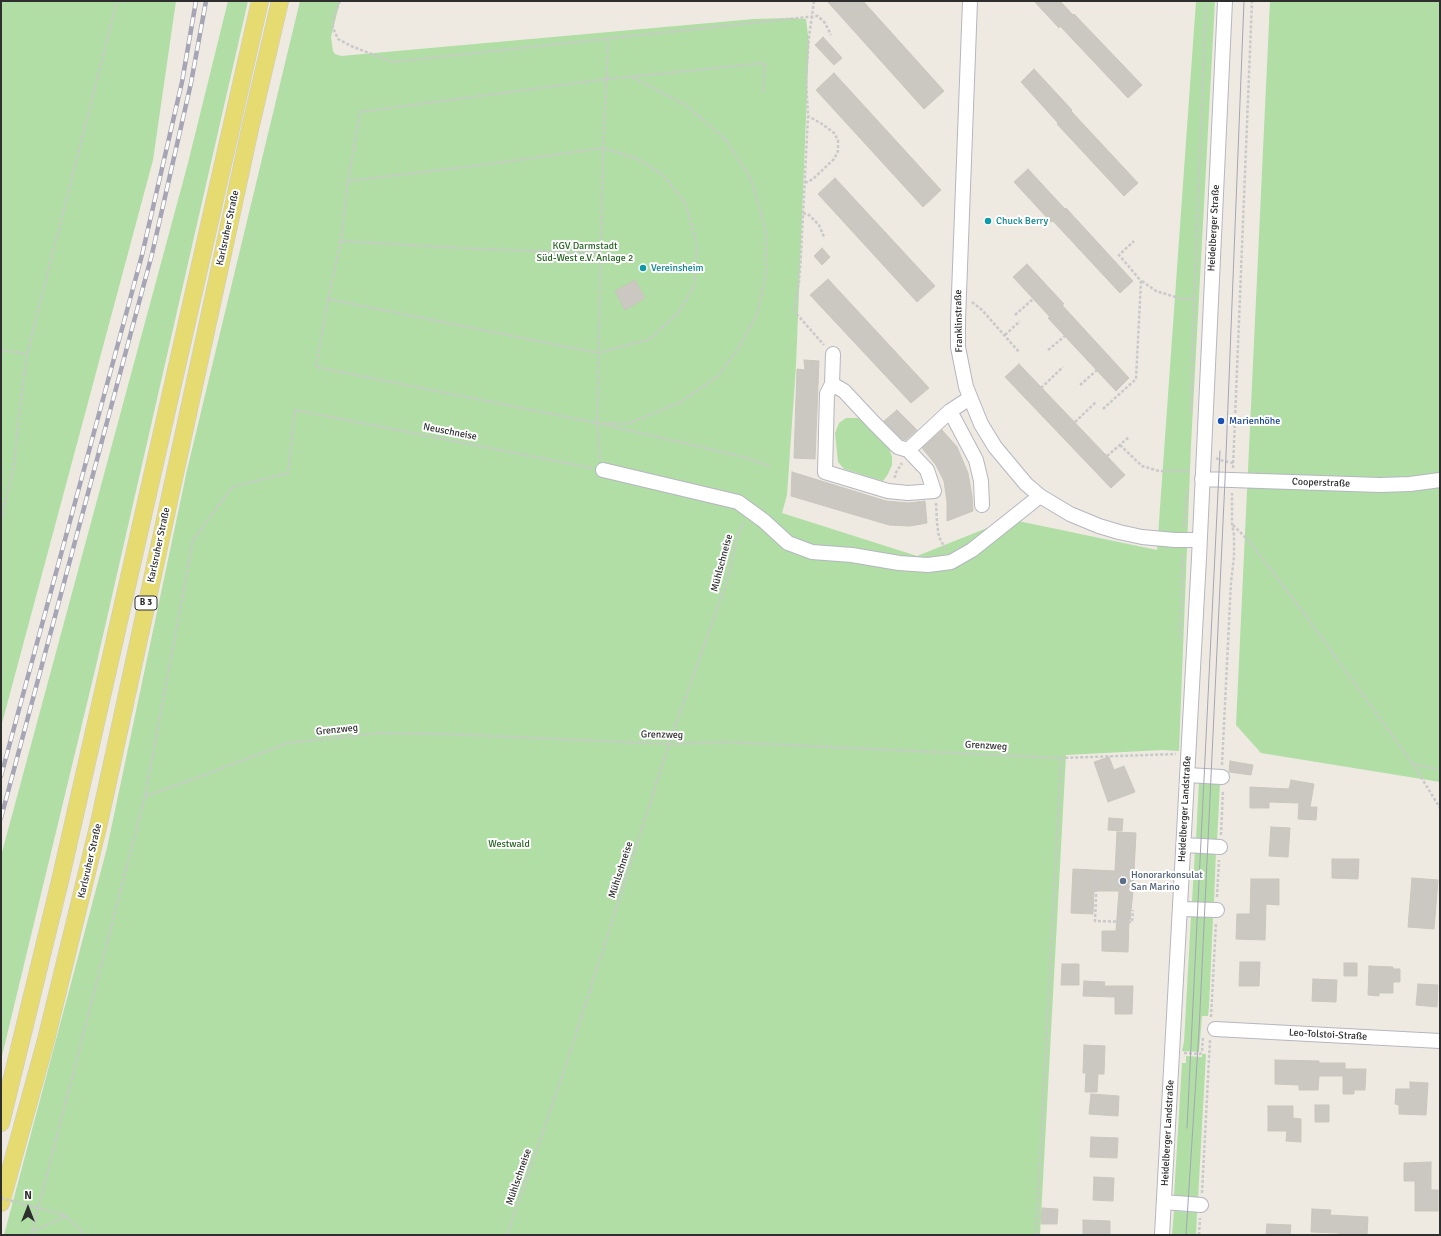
<!DOCTYPE html>
<html>
<head>
<meta charset="utf-8">
<style>
	body { margin:0 }
	#map { position:relative; width:1441px; height:1236px; overflow:hidden; background:#eeeae2; font-family:Signika,sans-serif }
	canvas { display:block }
	.frame { position:absolute; inset:0; border:2px solid #2e2e2e; pointer-events:none }
	.north { position:absolute; left:8px; top:1188px; width:40px; height:40px; -webkit-text-stroke:3px #fff; paint-order:stroke; rotate:0deg; font-size:11px; font-weight:700; line-height:16px; text-align:center; color:#2e2e2e }
	.north::after { content:''; display:block; margin:auto; width:14px; height:18px; background:#2e2e2e; clip-path:polygon(50% 0,100% 100%,50% 72%,0 100%) }
</style>
</head>
<body>
<div id="map">
<canvas width="1441" height="1236"></canvas>
<div class="frame"></div>
<div class="north">N</div>
</div>
<script>
const ctx = document.querySelector('canvas').getContext('2d');
ctx.lineJoin = 'round';
function fillPath(path, color) { ctx.fillStyle = color; ctx.fill(path, 'evenodd'); }
const poly = rows => new Path2D(rows.map(r => 'M' + r).join(''));
function stroke(path, color, width, dash) { ctx.strokeStyle = color; ctx.lineWidth = width; ctx.lineCap = dash ? 'butt' : 'round'; ctx.setLineDash(dash || []); ctx.stroke(path); }
function write(font, color, halo, rows, align = 'center') {
  ctx.font = font + ' Signika,sans-serif'; ctx.lineWidth = 4; ctx.setLineDash([]); ctx.textBaseline = 'middle'; ctx.strokeStyle = halo; ctx.fillStyle = color; for (const [text, x, y, turn = 0] of rows) {
    ctx.save(); ctx.translate(x, y); ctx.rotate((+turn || 0) * Math.PI / 180); ctx.textAlign = isNaN(turn) ? turn : align; if (halo) ctx.strokeText(text, 0, 0); ctx.fillText(text, 0, 0); ctx.restore();
  }
}
fillPath(poly([
	[1,1,176,1,153,160,1,727],
	[228,1,248,1,96,666,1,1060,1,856,188,163],
	[300,1,340,1,331,37,333,51,335,54,341,56,754,19,790,18,806,19,809,43,796,365,787,495,782,513,917,556,992,526,1018,521,1157,550,1196,1,1215,1,1191,445,1179,751,1163,750,1066,755,1040,1235,4,1235,107,848,187,470],
	[1270,1,1440,1,1440,782,1261,753,1236,725],
	[846,418,858,418,868,422,889,448,892,457,892,465,888,474,883,481,844,469,838,462,835,433,839,423],
	[1199,780,1220,783,1217,841,1196,840],
	[1195,849,1216,850,1214,902,1192,902],
	[1191,916,1208,917,1213,918,1209,1007,1208,1016,1202,1016,1199,1052,1182,1051,1184,1042],
	[1202,1054,1206,1054,1198,1199,1174,1197,1182,1063,1186,1063,1186,1056,1202,1057],
	[1174,1211,1197,1212,1196,1235,1172,1235]
]), '#b0dea5');
const building = poly([
	[827,1,863,1,944,91,924,109,827,1],
	[1034,1,1060,1,1073,15,1074,14,1142,85,1128,98,1060,26,1059,28,1034,1],
	[823,37,842,58,834,65,815,45,823,37],
	[1034,69,1072,110,1071,111,1138,183,1124,196,1057,124,1058,123,1021,82,1034,69],
	[834,73,941,190,923,207,816,90,834,73],
	[1028,169,1065,209,1066,208,1133,281,1120,293,1053,221,1051,222,1014,182,1028,169],
	[835,178,935,286,917,302,818,194,835,178],
	[822,248,830,257,822,265,814,256,822,248],
	[1027,264,1064,304,1062,305,1129,378,1116,391,1048,318,1050,317,1013,277,1027,264],
	[828,279,929,388,911,403,810,295,828,279],
	[635,280,645,298,625,310,615,291,635,280],
	[804,360,819,361,815,459,794,458,797,369,805,370,804,360],
	[1019,364,1125,475,1111,488,1005,377,1019,364],
	[897,410,917,430,906,440,902,439,884,421,897,410],
	[942,430,957,447,968,473,972,496,973,511,947,521,947,502,944,481,936,465,922,448,942,430],
	[792,472,886,501,909,503,925,501,927,523,910,526,889,525,791,496,792,472],
	[1109,757,1114,770,1124,766,1135,792,1108,802,1094,762,1109,757],
	[1230,761,1253,765,1251,775,1229,772,1230,761],
	[1291,780,1314,784,1310,807,1317,807,1316,820,1298,819,1299,803,1269,802,1269,808,1250,808,1250,787,1289,789,1291,780],
	[1109,818,1123,819,1122,831,1108,830,1109,818],
	[1271,827,1290,828,1288,857,1269,856,1271,827],
	[1117,832,1136,833,1133,891,1130,920,1129,920,1128,952,1102,951,1102,931,1116,931,1119,891,1094,891,1093,914,1071,913,1073,869,1115,871,1117,832],
	[1332,859,1359,859,1358,879,1332,878,1332,859],
	[1412,878,1438,880,1434,929,1408,927,1412,878],
	[1251,879,1279,879,1279,905,1266,904,1265,940,1236,939,1237,914,1250,914,1251,879],
	[1240,962,1260,962,1259,986,1239,986,1240,962],
	[1344,963,1357,963,1357,976,1344,976,1344,963],
	[1062,964,1079,964,1079,985,1061,985,1062,964],
	[1369,966,1393,967,1393,969,1400,969,1400,982,1393,982,1393,993,1379,993,1379,996,1368,995,1369,966],
	[1313,979,1337,980,1336,1002,1312,1001,1313,979],
	[1084,981,1105,982,1104,986,1133,986,1132,1014,1115,1014,1115,997,1083,996,1084,981],
	[1418,984,1438,985,1437,1007,1416,1005,1418,984],
	[1084,1045,1105,1046,1104,1074,1098,1074,1097,1092,1085,1092,1086,1073,1083,1073,1084,1045],
	[1275,1060,1319,1061,1319,1063,1345,1063,1345,1069,1366,1069,1365,1090,1354,1090,1354,1094,1343,1094,1343,1076,1319,1076,1318,1090,1299,1090,1299,1085,1275,1084,1275,1060],
	[1410,1082,1428,1083,1426,1115,1399,1114,1399,1105,1395,1104,1396,1089,1410,1089,1410,1082],
	[1091,1094,1119,1096,1118,1116,1089,1114,1091,1094],
	[1315,1105,1329,1105,1329,1122,1315,1122,1315,1105],
	[1268,1106,1293,1106,1293,1118,1301,1119,1301,1142,1286,1141,1287,1131,1268,1131,1268,1106],
	[1091,1137,1118,1138,1117,1158,1090,1157,1091,1137],
	[1431,1162,1431,1190,1438,1190,1438,1211,1415,1211,1415,1181,1404,1181,1404,1163,1431,1162],
	[1094,1177,1114,1178,1113,1201,1093,1200,1094,1177],
	[1042,1208,1058,1209,1057,1224,1041,1224,1042,1208],
	[1312,1209,1331,1210,1330,1215,1368,1217,1367,1235,1339,1235,1339,1233,1311,1232,1312,1209],
	[1083,1220,1110,1221,1110,1235,1083,1235,1083,1220],
	[1267,1224,1291,1225,1290,1235,1266,1235,1267,1224]
]);
fillPath(building, '#cac8c0');
stroke(building, '#c9c7bc', 1);
const minor = poly([
	[970,1,958,320,958,347,966,387,981,424,995,447,1026,484,1040,496,1070,514,1099,526,1119,532,1142,537,1175,540,1200,540],
	[833,354,832,384,827,394,825,472,888,491,908,493,934,491,927,470,908,450,950,411,970,398],
	[832,384,844,391,873,422,898,447,908,450],
	[950,411,976,460,981,481,982,505],
	[603,470,738,502,764,521,788,543,812,552,852,555,899,563,928,565,951,562,972,550,1040,496],
	[1202,479,1380,485,1410,484,1440,480],
	[1187,775,1222,777],
	[1184,845,1220,847],
	[1180,909,1217,910],
	[1215,1029,1440,1041],
	[1164,1202,1201,1205],
	[1162,1235,1199,558,1225,1]
]);
const major = poly([
	[1,1123,60,881,260,1],
	[1,1203,46,1040,99,823,250,129,280,1]
]);
stroke(minor, '#b5b6c0', 16);
stroke(major, '#c9c9c9', 18);
stroke(poly([
	[340,1,333,19,333,28,338,39,351,46,392,62,807,17,818,16,825,23,831,35],
	[814,1,809,37,806,76,808,116,801,255,799,282,794,311,824,345],
	[805,183,813,179,834,159,838,151,838,140,834,133,822,124,808,116],
	[803,213,809,215,819,225,824,237],
	[341,241,328,299,316,367,597,423,744,457,769,466],
	[601,253,478,249,341,241,348,181,360,112,607,79,765,63,763,93],
	[1142,281,1156,291,1182,299,1194,299],
	[328,299,598,353,650,339,678,313,694,286,697,246,685,202,663,175,638,159,603,148,482,165,348,181],
	[972,302,982,310,1019,352],
	[1015,315,1033,299],
	[1005,335,1020,321],
	[1,350,27,354],
	[1048,350,1065,336],
	[1080,385,1097,370],
	[1041,388,1063,367],
	[1103,409,1136,379,1141,281,1119,255,1134,241],
	[1191,412,1194,299,1206,1],
	[1075,422,1096,402],
	[603,423,627,424,681,402,718,376,738,349,757,314,766,274,766,231,751,179,726,140,686,105,632,77],
	[1120,445,1142,466,1159,471,1189,471],
	[1107,456,1129,437],
	[1216,458,1220,460,1233,463],
	[600,459,597,423,603,148,608,46,607,39],
	[1233,468,1252,1],
	[895,478,895,474,902,463],
	[936,503,937,523,939,537,946,550],
	[1,519,14,467,18,422,27,354,117,1],
	[1233,525,1249,541,1306,616,1413,764,1440,770],
	[1184,528,1187,489],
	[1180,638,1183,553],
	[1413,764,1440,808],
	[1222,765,1231,582,1234,557,1234,535,1232,524,1232,493],
	[146,796,199,777,288,743,378,733,446,734,669,744,725,742,1061,758,1176,754],
	[1221,835,1223,790],
	[1097,874,1095,921,1132,922,1133,910],
	[1217,897,1219,860],
	[1211,1017,1216,922],
	[1184,1053,1200,1054,1202,1052,1203,1036],
	[1202,1193,1210,1040],
	[61,1214,66,1216,85,1235],
	[66,1216,32,1232,145,796,193,540,232,487,288,473,295,410,592,468],
	[507,1235,566,1065,669,744,728,578,738,533,744,522],
	[1036,1235,1061,758],
	[1199,1235,1200,1218]
]), '#c9c9c9', 2.5, [3, 2]);
stroke(minor, '#fff', 14);
stroke(major, '#e5db70', 17);
stroke(poly([
	[1187,1128,1220,451],
	[1186,1235,1199,1031,1225,480,1244,1]
]), '#a5a5b6', 1);
const rail = poly([
	[1,776,142,255,182,82,196,1],
	[1,818,152,254,191,83,206,1]
]);
stroke(rail, '#a5a5b6', 4.5);
stroke(rail, '#fff', 3, [9]);
stroke(poly([
	[1,1198,61,1214]
]), '#c9c9c9', 2.5, [3, 2]);
for (const [x, y, r, color] of [
	[988,221,4,"#0f9aa8"],
	[643,268,4,"#0f9aa8"],
	[1221,421,4,"#1a4fb4"],
	[1123,881,4,"#5c6f8a"]
]) { const dot = new Path2D(); dot.arc(x, y, r, 0, 2 * Math.PI); ctx.fillStyle = color; ctx.fill(dot); stroke(dot, '#fff', 1.5); }
for (const [x, y, w] of [
	[146,603,22]
]) { const box = new Path2D(); box.roundRect(x - w / 2, y - 7, w, 14, 3); ctx.fillStyle = '#fff'; ctx.fill(box); stroke(box, '#2e2e2e', 1); }
write('bold 9px', '#2e2e2e', null, [
	["B 3",146,603]
]);
write('10px', '#0d838f', '#fff', [
	["Chuck Berry",996,221],
	["Vereinsheim",651,268]
], 'left');
write('10px', '#2e2e2e', '#fff', [
	["Karlsruher Straße",228,228,-78],
	["Heidelberger Straße",1214,228,-87],
	["Franklinstraße",959,321,-91],
	["Neuschneise",450,432,11],
	["Cooperstraße",1321,483,2],
	["Karlsruher Straße",159,545,-78],
	["Mühlschneise",722,563,-75],
	["Grenzweg",337,730,-6],
	["Grenzweg",662,735,1],
	["Grenzweg",986,746,3],
	["Heidelberger Landstraße",1185,809,-87],
	["Karlsruher Straße",90,861,-77],
	["Mühlschneise",621,870,-72],
	["Leo-Tolstoi-Straße",1328,1035,3],
	["Heidelberger Landstraße",1168,1133,-87],
	["Mühlschneise",519,1177,-71]
]);
write('10px', '#276623', '#fff', [
	["KGV Darmstadt",585,246],
	["Süd-West e.V. Anlage 2",585,258],
	["Westwald",509,844]
]);
write('10px', '#164399', '#fff', [
	["Marienhöhe",1229,421]
], 'left');
write('10px', '#4e5e75', '#fff', [
	["Honorarkonsulat",1131,875],
	["San Marino",1131,887]
], 'left');
</script>
</body>
</html>
